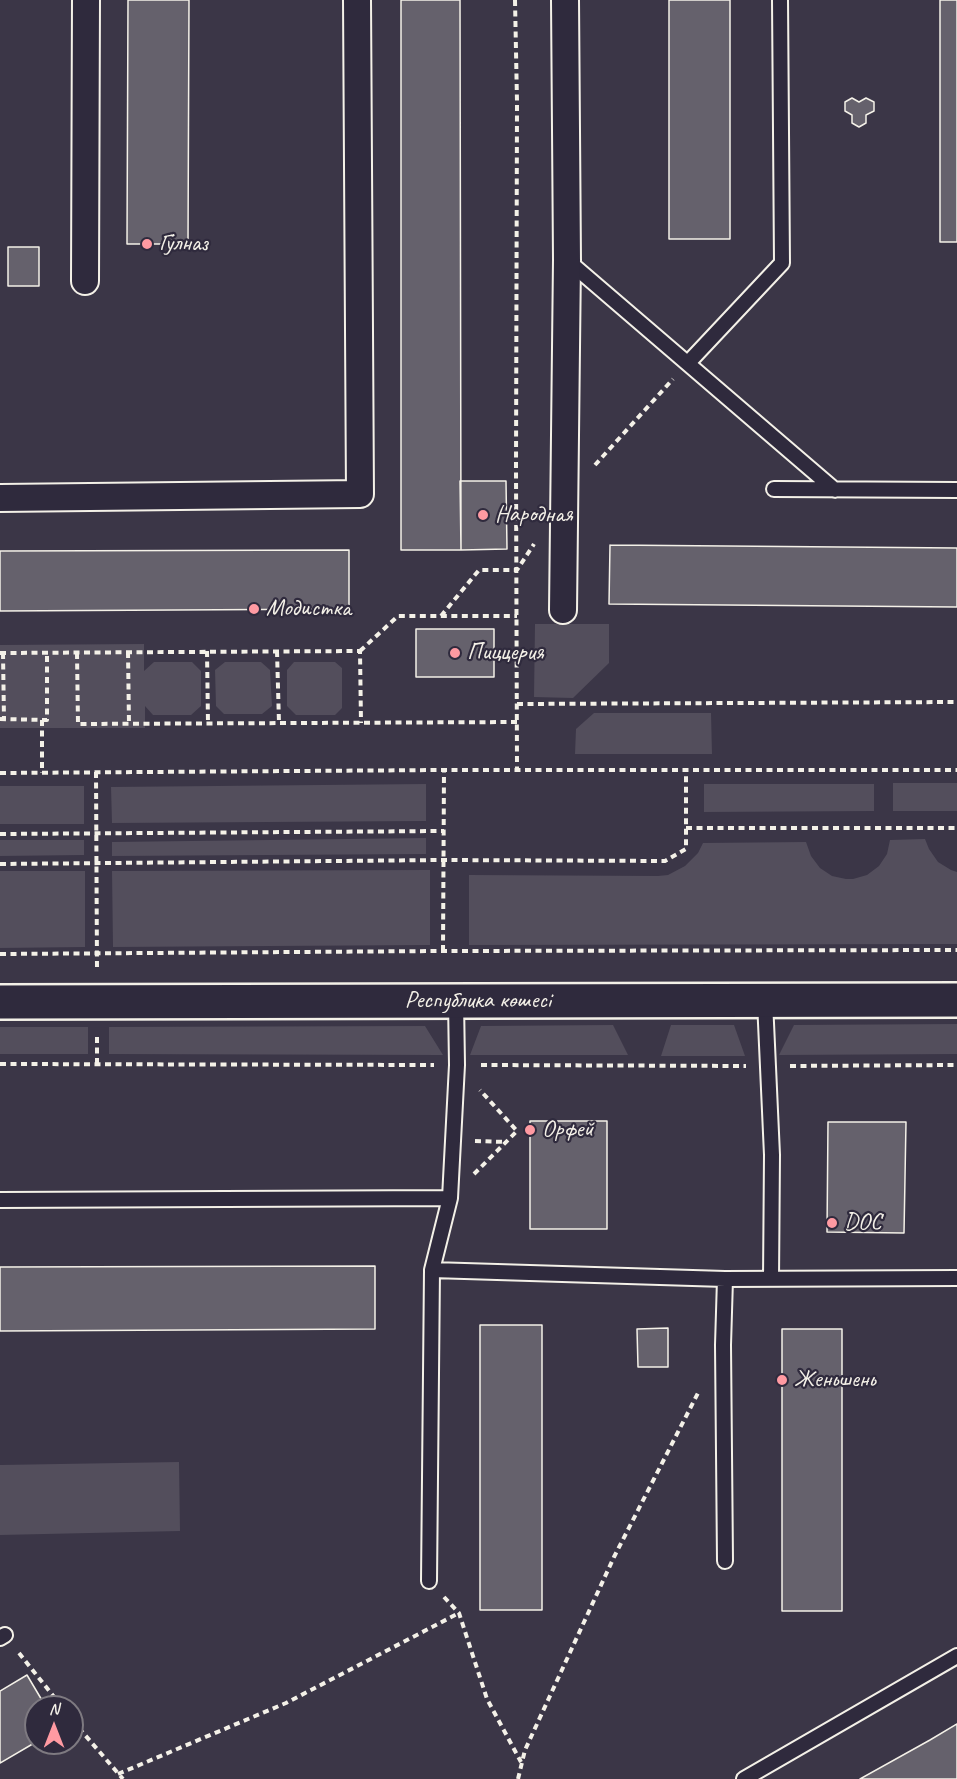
<!DOCTYPE html>
<html>
<head>
<meta charset="utf-8">
<style>
	body { margin:0 }
	#map { position:relative; width:957px; height:1779px; overflow:hidden; background:#3b3647; font-family:Caveat,sans-serif }
	canvas { display:block }
	.north { position:absolute; left:24px; top:1695px; width:60px; height:60px; box-sizing:border-box; background:#2f2a3d; border:2px solid #7e7a81; border-radius:50%; rotate:0deg; font-size:16px; font-weight:700; line-height:24px; text-align:center; color:#f4f1e8 }
	.north::after { content:''; display:block; margin:auto; width:21px; height:27px; background:#ff9aa2; clip-path:polygon(50% 0,100% 100%,50% 72%,0 100%) }
</style>
</head>
<body>
<div id="map">
<canvas width="957" height="1779"></canvas>
<div class="north">N</div>
</div>
<script>
const ctx = document.querySelector('canvas').getContext('2d');
ctx.lineJoin = 'round';
function fillPath(path, color) { ctx.fillStyle = color; ctx.fill(path, 'evenodd'); }
const poly = rows => new Path2D(rows.map(r => 'M' + r).join(''));
function stroke(path, color, width, dash) { ctx.strokeStyle = color; ctx.lineWidth = width; ctx.lineCap = dash ? 'butt' : 'round'; ctx.setLineDash(dash || []); ctx.stroke(path); }
function write(font, color, halo, rows, align = 'center') {
  ctx.font = font + ' Caveat,sans-serif'; ctx.lineWidth = 4.5; ctx.setLineDash([]); ctx.textBaseline = 'middle'; ctx.strokeStyle = halo; ctx.fillStyle = color; for (const [text, x, y, turn = 0] of rows) {
    ctx.save(); ctx.translate(x, y); ctx.rotate((+turn || 0) * Math.PI / 180); ctx.textAlign = isNaN(turn) ? turn : align; if (halo) ctx.strokeText(text, 0, 0); ctx.fillText(text, 0, 0); ctx.restore();
  }
}
fillPath(poly([
	[535,624,609,624,609,663,573,698,534,697],
	[144,644,144,671,154,662,192,662,201,671,201,706,191,715,153,715,145,706,145,728,0,728,0,645],
	[225,662,261,662,270,670,272,706,262,714,224,714,216,706,215,670],
	[294,662,335,662,342,668,342,708,335,715,296,715,287,706,287,670],
	[594,713,711,713,712,754,575,754,576,729],
	[893,783,957,783,957,811,893,811],
	[426,784,426,821,112,823,111,787],
	[704,784,874,784,874,811,704,812],
	[0,786,84,786,84,824,0,824],
	[426,838,426,854,112,856,112,842],
	[925,839,929,849,938,862,951,870,957,872,957,944,469,945,469,875,658,876,668,875,685,866,698,853,703,843,806,842,811,856,820,868,832,876,846,879,853,879,867,875,879,866,887,854,890,840],
	[0,840,84,840,84,855,0,856],
	[430,870,430,945,113,947,112,871],
	[0,871,85,871,85,947,0,948],
	[957,1024,957,1054,779,1055,794,1025],
	[613,1025,628,1055,470,1055,481,1026],
	[671,1025,734,1025,745,1056,661,1056],
	[425,1026,443,1055,109,1054,109,1027],
	[0,1027,88,1027,88,1054,0,1054],
	[179,1462,180,1531,0,1535,0,1465]
]), '#534e5c');
const building = poly([
	[128,0,189,0,188,244,127,244,128,0],
	[401,0,460,0,461,550,401,550,401,0],
	[669,0,730,0,730,239,669,239,669,0],
	[940,0,957,0,957,242,940,242,940,0],
	[852,98,859,102,866,98,874,102,874,111,866,115,866,123,859,127,852,123,852,115,845,111,845,102,852,98],
	[8,247,39,247,39,286,8,286,8,247],
	[460,481,506,481,507,549,461,550,460,481],
	[610,545,957,548,957,607,609,604,610,545],
	[349,550,349,609,0,611,0,551,349,550],
	[416,629,494,629,494,677,416,677,416,629],
	[530,1121,607,1121,607,1229,530,1229,530,1121],
	[828,1122,906,1122,904,1233,827,1232,828,1122],
	[375,1266,375,1329,0,1331,0,1267,375,1266],
	[480,1325,542,1325,542,1610,480,1610,480,1325],
	[668,1328,668,1367,638,1367,637,1329,668,1328],
	[782,1329,842,1329,842,1611,782,1611,782,1329],
	[27,1675,46,1707,36,1707,36,1742,0,1763,0,1691,27,1675],
	[957,1724,957,1779,860,1779,930,1740,957,1724]
]);
fillPath(building, '#65616c');
stroke(building, '#f4f1e8', 1.5);
const lane = poly([
	[567,260,835,490],
	[688,363,782,263,780,0],
	[774,489,957,490],
	[765,1001,772,1155,771,1279],
	[0,1200,450,1198],
	[432,1270,725,1279,957,1278],
	[725,1279,723,1345,725,1561],
	[429,1581,432,1270,450,1198,457,1065,456,1001],
	[0,1638,5,1635],
	[744,1779,957,1656]
]);
const street = poly([
	[85,281,86,0],
	[0,498,360,494,357,0],
	[563,610,567,260,565,0]
]);
const secondary = poly([
	[0,1002,957,1000]
]);
stroke(lane, '#f4f1e8', 18);
stroke(street, '#f4f1e8', 30);
stroke(secondary, '#f4f1e8', 38);
stroke(poly([
	[515,0,517,102,516,468,517,770],
	[595,465,673,379],
	[441,616,479,570,517,570,534,544],
	[207,651,208,723],
	[277,651,279,723],
	[360,651,398,616,517,616],
	[128,652,129,724],
	[0,653,360,651,361,723],
	[3,653,4,720],
	[77,653,78,724,518,722],
	[517,704,957,702],
	[0,719,47,720,47,653],
	[42,720,42,773],
	[96,772,97,969],
	[0,773,444,770,957,770],
	[686,828,957,828],
	[0,834,444,831],
	[0,864,444,860,665,861,686,849,686,770],
	[443,951,444,770],
	[0,954,443,951,957,950],
	[0,1064,434,1065],
	[97,1064,97,1034],
	[481,1065,746,1066],
	[790,1066,957,1065],
	[475,1141,506,1142],
	[474,1174,517,1131,480,1090],
	[444,1597,459,1613,487,1699,521,1762],
	[19,1653,62,1707],
	[72,1720,123,1779],
	[118,1774,286,1703,459,1613],
	[518,1779,525,1750,614,1557,699,1391]
]), '#f4f1e8', 4, [6, 4.5]);
stroke(lane, '#2f2a3d', 14);
stroke(street, '#2f2a3d', 26);
stroke(secondary, '#2f2a3d', 33);
for (const [x, y, r, color] of [
	[147,244,6,"#ff9aa2"],
	[483,515,6,"#ff9aa2"],
	[254,609,6,"#ff9aa2"],
	[455,653,6,"#ff9aa2"],
	[530,1130,6,"#ff9aa2"],
	[832,1223,6,"#ff9aa2"],
	[782,1380,6,"#ff9aa2"]
]) { const dot = new Path2D(); dot.arc(x, y, r, 0, 2 * Math.PI); ctx.fillStyle = color; ctx.fill(dot); stroke(dot, '#2f2a3d', 2); }
write('24px', '#f4f1e8', '#2f2a3d', [
	["Гулназ",159,244],
	["Народная",495,515],
	["Модистка",266,609],
	["Пиццерия",467,653],
	["Орфей",542,1130],
	["DOC",844,1223],
	["Женьшень",794,1380]
], 'left');
write('24px', '#f4f1e8', '#2f2a3d', [
	["Республика көшесі",478,1001]
]);
</script>
</body>
</html>
